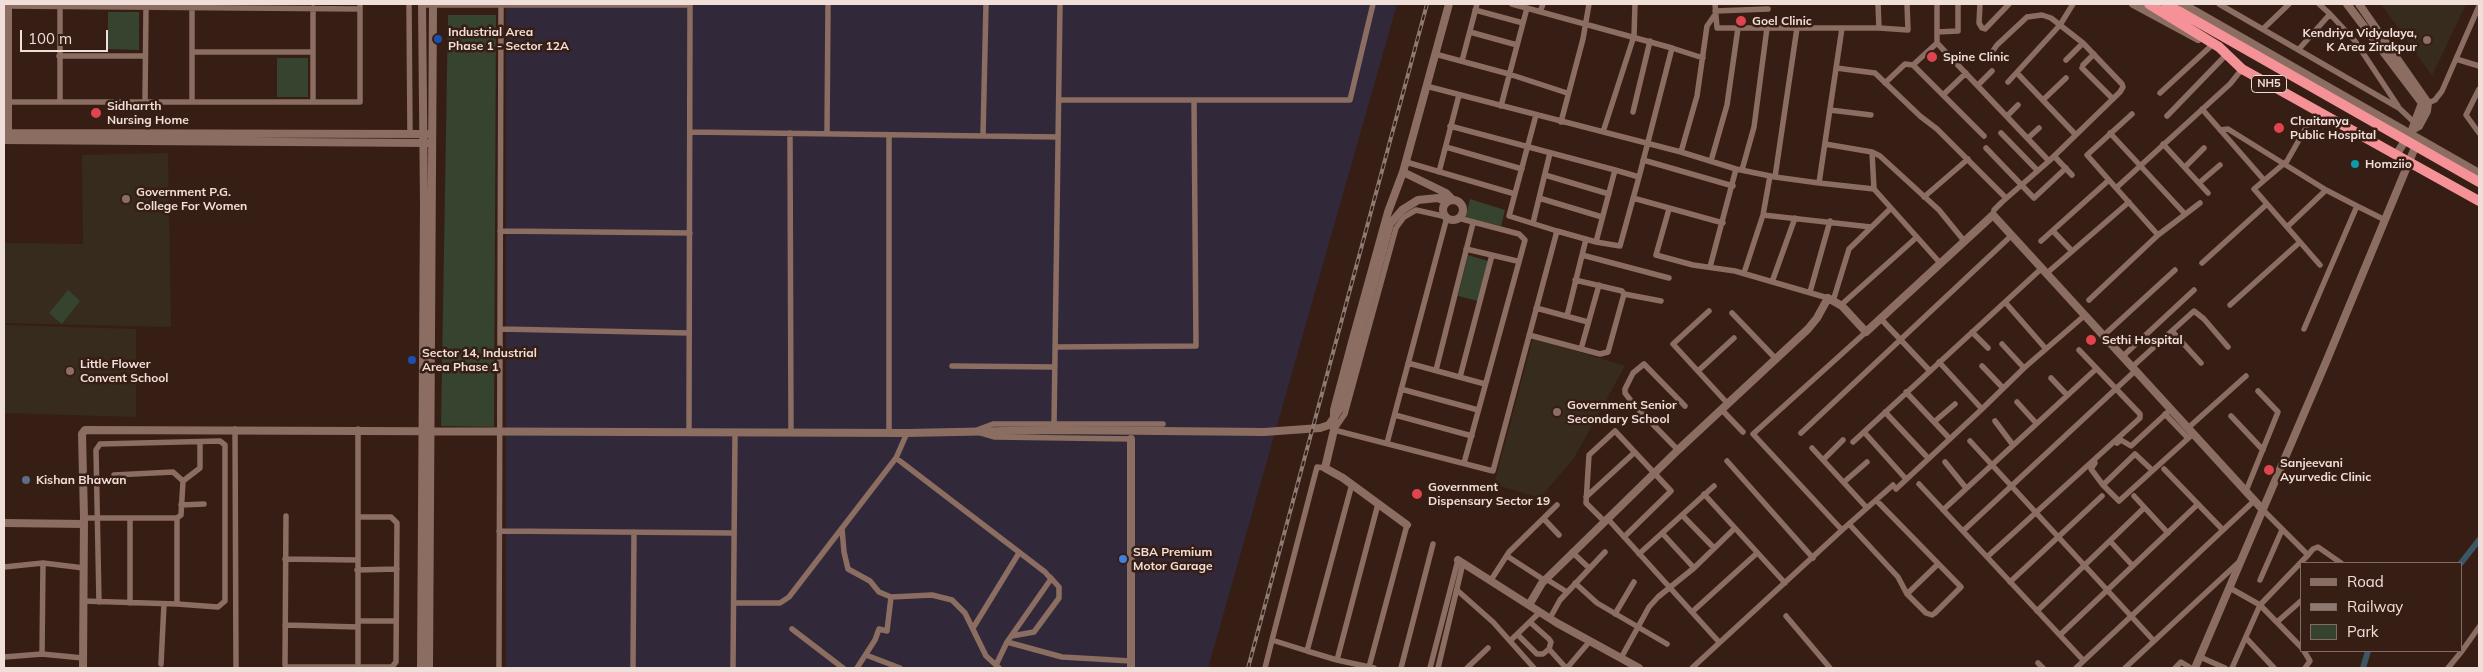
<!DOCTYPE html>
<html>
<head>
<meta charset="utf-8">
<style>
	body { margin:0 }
	#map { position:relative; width:2483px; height:672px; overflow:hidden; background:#371e15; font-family:Mulish,sans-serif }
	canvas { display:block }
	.frame { position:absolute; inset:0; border:5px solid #f0dfd9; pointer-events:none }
	.legend { position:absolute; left:2300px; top:562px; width:162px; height:90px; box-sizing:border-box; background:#371e15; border:1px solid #816b63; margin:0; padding:6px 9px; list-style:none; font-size:15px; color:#f0dfd9 }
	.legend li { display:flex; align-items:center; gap:10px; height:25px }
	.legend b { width:25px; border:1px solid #816b63 }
	.scale { position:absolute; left:20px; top:30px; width:88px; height:22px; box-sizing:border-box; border:2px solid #f0dfd9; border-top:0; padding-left:6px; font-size:15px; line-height:18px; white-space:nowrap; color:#f0dfd9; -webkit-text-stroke:4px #371e15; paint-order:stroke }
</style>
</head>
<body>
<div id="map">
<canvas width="2483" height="672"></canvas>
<div class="frame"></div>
<ul class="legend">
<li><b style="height:6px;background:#8b6d62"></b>Road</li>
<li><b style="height:6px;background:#8f7a73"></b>Railway</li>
<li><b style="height:14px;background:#35432f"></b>Park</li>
</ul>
<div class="scale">100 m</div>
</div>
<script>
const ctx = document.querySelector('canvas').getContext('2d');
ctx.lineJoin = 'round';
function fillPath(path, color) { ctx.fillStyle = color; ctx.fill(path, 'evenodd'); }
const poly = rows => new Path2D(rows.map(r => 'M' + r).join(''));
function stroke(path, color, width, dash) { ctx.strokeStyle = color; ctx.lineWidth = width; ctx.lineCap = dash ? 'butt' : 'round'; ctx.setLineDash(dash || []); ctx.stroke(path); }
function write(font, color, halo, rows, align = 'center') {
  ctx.font = font + ' Mulish,sans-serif'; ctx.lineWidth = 5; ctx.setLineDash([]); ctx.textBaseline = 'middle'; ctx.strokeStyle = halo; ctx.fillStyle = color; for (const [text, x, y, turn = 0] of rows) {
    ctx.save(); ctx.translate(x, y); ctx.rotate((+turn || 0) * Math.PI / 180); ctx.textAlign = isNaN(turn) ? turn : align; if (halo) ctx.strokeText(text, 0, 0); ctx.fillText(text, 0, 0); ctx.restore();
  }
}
fillPath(poly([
	[506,4,1397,4,1208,668,506,668]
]), '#312939');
fillPath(poly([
	[2381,4,2466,4,2432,76],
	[168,153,171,327,4,323,4,243,83,244,82,155],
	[4,325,136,329,136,417,4,413],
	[1533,338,1625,366,1574,458,1540,498,1494,484]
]), '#372b1d');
fillPath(poly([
	[108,12,139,12,139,50,108,49],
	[448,15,496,15,494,427,441,426],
	[277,58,308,58,308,97,277,97],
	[1470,199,1505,210,1501,226,1465,218],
	[1468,255,1488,261,1478,301,1458,296],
	[68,290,80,301,62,324,49,313]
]), '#35432f');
stroke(poly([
	[2461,563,2479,540],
	[2363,668,2368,651]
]), '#3b5664', 6);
stroke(poly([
	[409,4,410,134],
	[1715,4,1717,28,1879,28,1878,4],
	[1980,4,1979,23,1982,28,1985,29,2009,4],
	[2219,4,2399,108,2417,125],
	[2319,4,2330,14],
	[422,5,690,5],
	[8,6,360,9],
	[313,8,313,102],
	[1475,10,1523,23],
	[1715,11,1768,9],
	[1540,12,1543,4],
	[1879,28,1908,30,1907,4],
	[2264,28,2289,4],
	[1470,32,1517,45],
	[1937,32,1958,31,1958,4],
	[1937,43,1937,4],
	[1672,48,1703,58],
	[2299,49,2330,14,2355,41,2398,106],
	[192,52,313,52],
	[1435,54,1509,74,1567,93],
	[59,56,145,56],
	[1987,59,1997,45,2027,17,2042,15,2051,18,2083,43,2122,84,2123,87,2120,92,2049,161],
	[2456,59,2479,66],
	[2066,60,2083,43],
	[1462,61,1477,4],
	[2083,65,2094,54],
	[1836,68,1875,73,1920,116,1937,129,2006,198],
	[2082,68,2113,99],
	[2017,73,2075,134],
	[2008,82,2060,25,2073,4],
	[1885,83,1905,64,1913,65],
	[1978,85,1992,71],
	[1426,86,1681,152,1697,96,1707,26,1714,16],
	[2479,89,2466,115,2479,133],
	[2160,93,2211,46],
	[1943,95,1966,73],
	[1059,100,1350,100,1373,4],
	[2043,100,2066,78],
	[4,102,360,102,360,4],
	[60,102,60,7],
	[145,102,146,7],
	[192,102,192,8],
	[2428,103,2435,100,2442,91,2479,6],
	[1501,106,1527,8],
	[2202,109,2264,180],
	[1830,110,1871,115],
	[1633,112,1650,41],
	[1536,115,1509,216,1557,231],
	[2007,116,2018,105],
	[2167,116,2226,55],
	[1561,122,1583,39,1589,4],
	[1450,126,1615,170],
	[2307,126,2287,161,2254,189,2320,265],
	[2220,130,2228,129,2326,190,2357,206],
	[690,132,1058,137],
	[1603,132,1634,36,1635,4],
	[790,133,791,433],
	[2001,133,2037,170],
	[2110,133,2185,214],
	[827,134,828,4],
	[983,136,986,4],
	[1984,136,1913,65,1937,43,2049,161,2002,202,1994,210,1993,215],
	[2028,138,2039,128],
	[1825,144,1872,152,1880,156,1939,210,1965,242],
	[2163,144,2208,193],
	[1446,147,1522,169],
	[1986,148,2034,198,2066,168],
	[1681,152,1736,169,1775,177,1797,28],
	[1872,152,1874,189],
	[2054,156,2072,175],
	[1643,160,1733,186],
	[1711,161,1727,105,1738,28],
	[1406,162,1515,194],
	[2185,167,2204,148],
	[1742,170,1754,127,1767,28],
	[1439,172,1459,95],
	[1545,175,1609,194],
	[1775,177,1819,183,1842,28],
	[1819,183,1874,189,1941,264],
	[2199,183,2220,165],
	[2116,188,2087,155,2132,114],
	[1924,197,1968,159],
	[1539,198,1602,217],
	[1633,198,1723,223],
	[1669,209,1656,255,1693,265,1735,271,1828,298],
	[1763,215,1871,227],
	[1458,218,1519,234,1525,240,1464,463],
	[1533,223,1550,153],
	[2287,227,2326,190],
	[500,231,690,233],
	[2053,231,2072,251],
	[2158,235,2116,188,2230,84,2242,69],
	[2041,241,2109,180],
	[1596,242,1620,246,1639,177],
	[1466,249,1517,261],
	[1582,255,1669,278],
	[2202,263,2267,204],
	[1710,267,1736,169],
	[1744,273,1763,215,1770,176],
	[2047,273,2129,202],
	[1575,280,1622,291,1624,294,1661,301],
	[1772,282,1795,218],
	[1810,292,1830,221],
	[2089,300,2158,235,2200,203],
	[1833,301,1849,249,1891,208],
	[2005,302,2046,349],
	[1841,305,1917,237],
	[2230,305,2300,242],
	[1536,308,1588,322],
	[1709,311,1673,344,1728,404],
	[1732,313,1776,359],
	[1567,316,1586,239],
	[1881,319,1930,371],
	[500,329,689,333],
	[2304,329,2357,206,2385,220],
	[2172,331,2201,363],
	[1866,332,1753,434,1842,530,1893,485],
	[1972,332,1988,348],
	[1529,335,1600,354,1608,352,1624,294],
	[2103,336,2175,270],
	[2002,344,2024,368],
	[1055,347,1196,346,1194,100],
	[1581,349,1599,285],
	[2122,357,2194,290],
	[1939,362,1982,409,2024,368,2084,316],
	[1408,363,1485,384],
	[952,366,1055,367],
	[1982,366,2003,388],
	[2132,367,2194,311,2204,319,2228,347],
	[1436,370,1473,223],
	[1698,371,1734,338],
	[1460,377,1492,255],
	[2051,378,2067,395],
	[1401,389,1478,410],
	[1906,392,1950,439],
	[2017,402,2036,423],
	[1721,409,1743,432],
	[1885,412,1928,458],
	[2165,414,2188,438],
	[1395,415,1472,436],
	[2231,416,2263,450],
	[1995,421,2013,445],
	[1934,422,1955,404],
	[1054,425,1060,4],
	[2188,428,2246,376],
	[235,429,236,668],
	[977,430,993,424,1163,424],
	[689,432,690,4],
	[1864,432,1906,479],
	[889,433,889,135],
	[981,433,995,437,1131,439],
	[1801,433,2012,235],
	[1970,441,2154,641],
	[1853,442,2042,268],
	[1387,443,1447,217,1416,210,1404,217,1396,228,1345,414,1334,430,1493,471,1557,231,1596,242,1615,170,1639,177,1672,48,1512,4],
	[2117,443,2121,440,2131,446,2171,409],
	[1812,448,1867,508],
	[1678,450,1635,406,1625,393,1625,389,1633,373,1644,364,1685,406],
	[896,458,907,433],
	[1824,459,1843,440],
	[1727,461,1813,558],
	[1945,462,1966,488],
	[2095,463,2091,469,2103,485,2119,501,2193,434],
	[2164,469,2223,530],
	[114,475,173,472,183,481,181,515,177,518],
	[183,481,200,468,200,442],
	[1844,482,1867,462],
	[1919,484,2083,660],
	[2103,485,2135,454,2152,470],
	[1896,489,1982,409],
	[2246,491,2278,412,2258,391],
	[1704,494,1785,583],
	[2134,496,2168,533],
	[1586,497,1635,452],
	[181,505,204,504],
	[1943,510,2096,369],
	[2263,510,2308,555,2260,605,2302,648],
	[1682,515,1714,548],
	[286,516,285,665,288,667,392,667,396,662,397,523,391,517,359,517],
	[130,518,130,603],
	[1607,518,1719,642],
	[1544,519,1559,535],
	[1604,521,1586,503,1589,455,1615,431,1671,491,1624,537],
	[1849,524,1898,577,1907,594,1926,613,1932,615,1935,613,1961,587,1876,500],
	[842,529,844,552,848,569,870,581,879,592,891,597,887,631,879,629,875,640,857,668],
	[499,531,734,533],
	[1963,531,2135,371],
	[1662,533,1694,568],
	[2110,541,2132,565],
	[1572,552,1589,568],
	[1639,554,1714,486],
	[2308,555,2313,549,2318,547,2341,563],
	[1507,556,1544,580],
	[1987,557,2140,418,2140,414,2079,350],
	[285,559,357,560],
	[4,567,43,563,84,568],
	[357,570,397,569],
	[1546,579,1567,592],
	[1491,580,1509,552,1557,505],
	[2260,580,2282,530],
	[2010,582,2102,496],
	[1575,583,1597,603,1667,644],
	[2230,588,2260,605,2232,668],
	[1458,591,1493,622,1534,668],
	[1907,594,1938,564],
	[891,597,932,595,952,600,965,613,986,656,996,665],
	[83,601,177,604,177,518,84,518],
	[99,602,96,450,100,444,220,441,225,445,225,601,218,607,177,604],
	[734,603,780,603,789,597,896,458,1045,572,1051,579,1007,642,996,665,999,668],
	[2037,611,2144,508],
	[1692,612,1756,554],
	[1615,614,1634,582],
	[1786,616,1830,668],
	[1550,618,1560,600,1605,552],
	[358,621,396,621],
	[2277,622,2302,600],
	[285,625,358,627],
	[973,628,1019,553],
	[792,629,843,668],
	[1518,635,1537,654,1543,654,1549,649,1551,642,1549,639,1531,623],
	[2060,635,2198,504],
	[1012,636,1034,632,1059,598,1059,587,1050,577],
	[2246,638,2274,668],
	[1510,641,1540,612],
	[1007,642,1062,657,1131,661],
	[1549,649,1566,668],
	[1307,651,1272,640,1317,467,1325,468],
	[2304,651,2310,661,2305,668],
	[2462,651,2479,627],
	[42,654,43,563],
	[866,655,900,668],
	[4,657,42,654,83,658],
	[2200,657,2225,668],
	[1621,658,1649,607,1658,597,1694,568,1734,529],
	[1337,660,1307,651,1352,484],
	[2038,663,2043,668],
	[161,664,164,604],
	[1369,667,1407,525],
	[358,668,358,429],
	[499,668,501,4],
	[633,668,634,532],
	[733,668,735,433],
	[1265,668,1272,640],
	[1374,668,1337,660,1378,504],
	[1401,668,1433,544],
	[1430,668,1458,560],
	[1438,668,1463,563],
	[1467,668,1488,648],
	[1567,668,1590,641],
	[1692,668,1842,530],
	[2076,668,2255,500],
	[2125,668,2239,562],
	[2175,668,2181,662,2191,668],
	[2448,668,2462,651]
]), '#8b6d62', 5.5);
stroke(poly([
	[8,4,8,137],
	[1449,4,1403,172,1446,193,1453,200],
	[2133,4,2198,39],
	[2183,4,2479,173],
	[2347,4,2422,103,2412,130,2396,155],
	[2359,4,2428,103,2427,111,2419,126,2412,130],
	[4,133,427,134],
	[4,140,427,143],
	[1403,172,1388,212,1352,342,1334,410,1334,430,1325,468,1343,478,1407,525],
	'1443 210a10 10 0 1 1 20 0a10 10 0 1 1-20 0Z',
	[1131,439,1131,668],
	[4,523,84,524],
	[1458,560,1557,623,1639,668],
	[1529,605,1542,583,1678,450,1808,329,1817,318,1828,298,1842,306,1866,332,1993,215,2263,510],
	[83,668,84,518,82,434,85,430,907,433,1054,430,1264,432,1320,428,1329,425,1341,407,1390,224,1402,210,1418,200,1438,198,1447,202],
	[421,668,424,205,422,4],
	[429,668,433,4],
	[2195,668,2326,362,2416,145]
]), '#8b6d62', 8);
stroke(poly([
	[2149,4,2219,47,2242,69,2479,201],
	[2166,4,2479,182]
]), '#f59298', 10);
const rail = poly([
	[1248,668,1427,4]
]);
stroke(rail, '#8f7a73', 4);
stroke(rail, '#371e15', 2, [5.5]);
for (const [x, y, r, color] of [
	[1741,21,6,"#e0444e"],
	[438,39,5,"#1a4fb4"],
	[2427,40,5,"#8d6e63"],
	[1932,57,6,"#e0444e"],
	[96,113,6,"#e0444e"],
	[2279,128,6,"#e0444e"],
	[2355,164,5,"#0f9aa8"],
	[126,199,5,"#8d6e63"],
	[2091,340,6,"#e0444e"],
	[412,360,5,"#1a4fb4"],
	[70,371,5,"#8d6e63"],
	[1557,412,5,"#8d6e63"],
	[2269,470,6,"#e0444e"],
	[26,480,5,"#5c6f8a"],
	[1417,494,6,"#e0444e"],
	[1123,559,5,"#3f7fe0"]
]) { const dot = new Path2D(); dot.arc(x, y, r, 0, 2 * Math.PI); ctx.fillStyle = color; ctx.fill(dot); stroke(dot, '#371e15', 2); }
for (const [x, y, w] of [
	[2269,84,35]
]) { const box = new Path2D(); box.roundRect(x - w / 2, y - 8.5, w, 17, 4); ctx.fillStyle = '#371e15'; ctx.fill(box); stroke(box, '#f0dfd9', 1); }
write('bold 11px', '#f0dfd9', null, [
	["NH5",2269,84]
]);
write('bold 12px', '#f0dfd9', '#371e15', [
	["Goel Clinic",1752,21],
	["Industrial Area",448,32],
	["Phase 1 - Sector 12A",448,46],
	["Kendriya Vidyalaya,",2417,33,"right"],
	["K Area Zirakpur",2417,47,"right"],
	["Spine Clinic",1943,57],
	["Sidharrth",107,106],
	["Nursing Home",107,120],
	["Chaitanya",2290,121],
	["Public Hospital",2290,135],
	["Homziio",2365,164],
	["Government P.G.",136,192],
	["College For Women",136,206],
	["Sethi Hospital",2102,340],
	["Sector 14, Industrial",422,353],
	["Area Phase 1",422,367],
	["Little Flower",80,364],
	["Convent School",80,378],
	["Government Senior",1567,405],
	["Secondary School",1567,419],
	["Sanjeevani",2280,463],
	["Ayurvedic Clinic",2280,477],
	["Kishan Bhawan",36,480],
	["Government",1428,487],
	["Dispensary Sector 19",1428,501],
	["SBA Premium",1133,552],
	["Motor Garage",1133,566]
], 'left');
</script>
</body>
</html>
